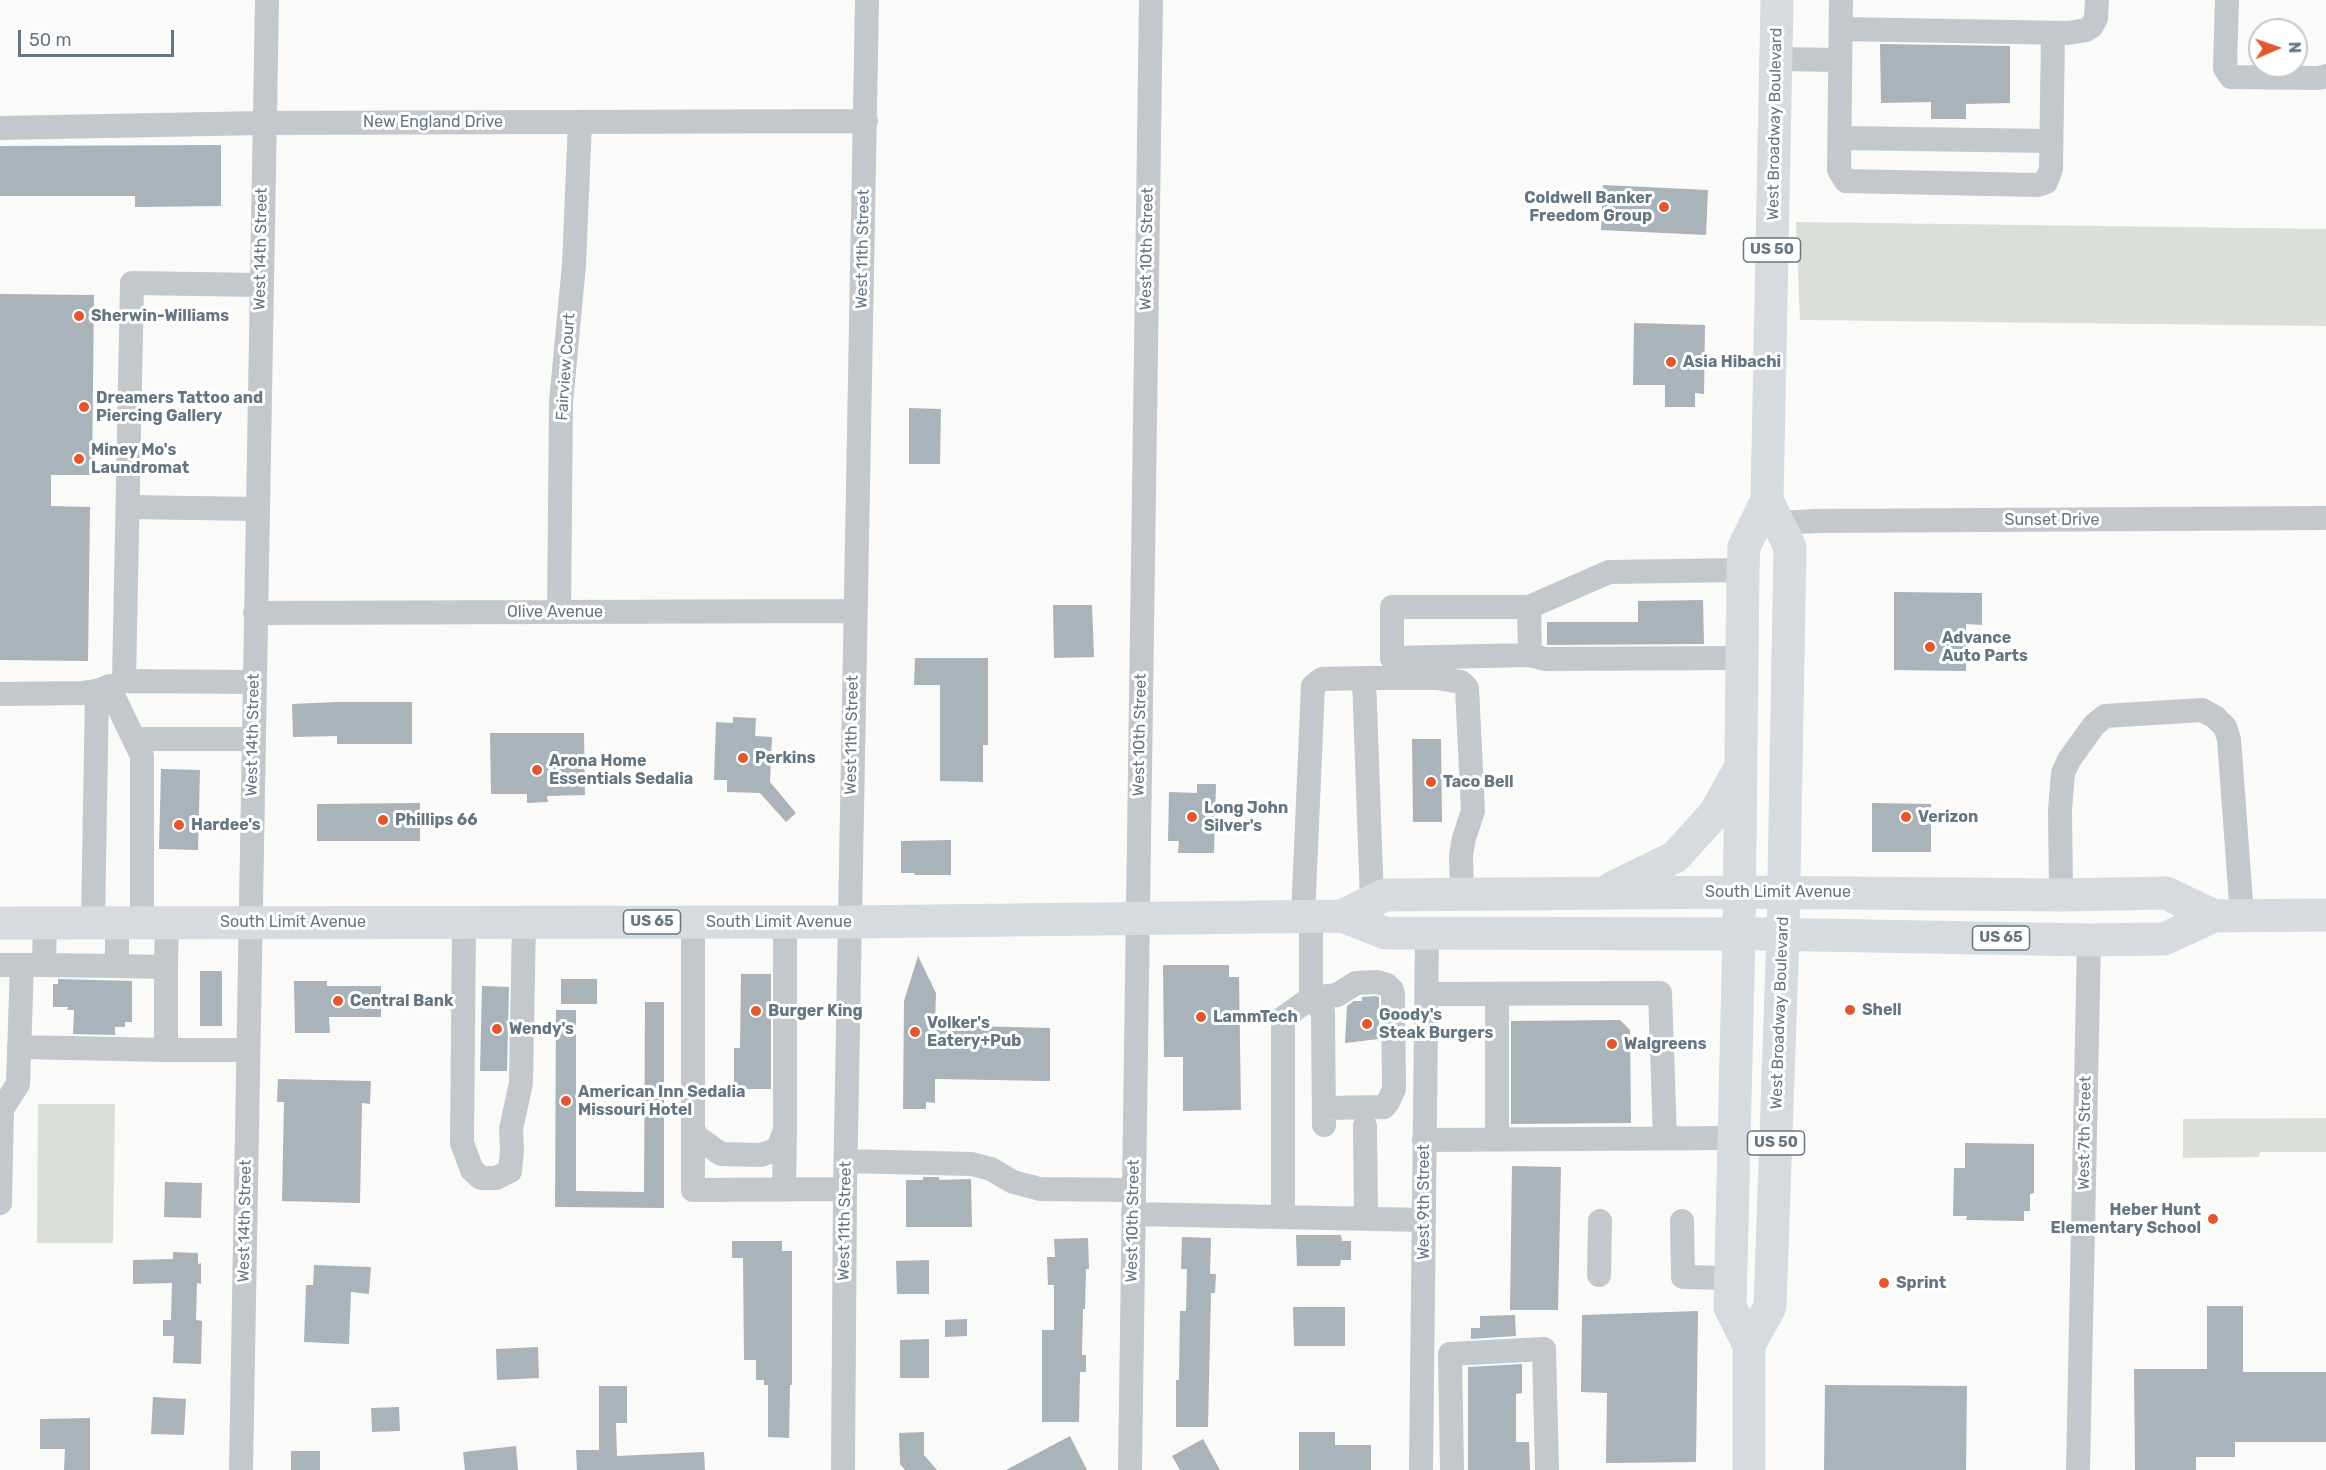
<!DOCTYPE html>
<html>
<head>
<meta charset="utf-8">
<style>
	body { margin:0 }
	#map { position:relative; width:2326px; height:1470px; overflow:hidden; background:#fafaf8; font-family:Rubik,sans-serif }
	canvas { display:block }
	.north { position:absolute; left:2248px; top:18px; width:60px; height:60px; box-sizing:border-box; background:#fff; border:2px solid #c1c8cd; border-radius:50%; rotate:88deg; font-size:16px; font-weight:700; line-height:24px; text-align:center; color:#657683 }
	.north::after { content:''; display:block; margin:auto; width:21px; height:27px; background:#e4572e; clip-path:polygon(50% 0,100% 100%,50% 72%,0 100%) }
	.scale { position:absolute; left:18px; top:30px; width:156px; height:27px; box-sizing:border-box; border:3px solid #657683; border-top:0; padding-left:8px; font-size:18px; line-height:21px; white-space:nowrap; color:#657683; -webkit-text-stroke:4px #fff; paint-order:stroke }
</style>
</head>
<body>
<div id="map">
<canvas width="2326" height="1470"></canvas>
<div class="north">N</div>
<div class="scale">50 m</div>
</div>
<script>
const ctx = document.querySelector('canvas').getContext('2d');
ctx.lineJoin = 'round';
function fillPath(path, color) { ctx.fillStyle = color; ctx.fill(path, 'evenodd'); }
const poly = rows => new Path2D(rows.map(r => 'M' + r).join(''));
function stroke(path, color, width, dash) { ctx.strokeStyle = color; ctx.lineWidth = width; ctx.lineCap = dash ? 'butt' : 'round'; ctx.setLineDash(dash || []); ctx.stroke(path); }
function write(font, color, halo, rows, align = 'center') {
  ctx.font = font + ' Rubik,sans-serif'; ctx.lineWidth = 6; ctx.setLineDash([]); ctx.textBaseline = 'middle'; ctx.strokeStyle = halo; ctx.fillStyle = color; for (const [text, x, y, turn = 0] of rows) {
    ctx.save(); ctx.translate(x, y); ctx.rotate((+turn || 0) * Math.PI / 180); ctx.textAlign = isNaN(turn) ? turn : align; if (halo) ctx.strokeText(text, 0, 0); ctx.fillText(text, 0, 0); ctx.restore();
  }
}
fillPath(poly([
	[1796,222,2326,229,2326,326,1800,320],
	[38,1104,115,1104,113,1243,37,1243],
	[2326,1118,2326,1152,2260,1152,2259,1157,2183,1158,2183,1119]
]), '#dadfd7');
fillPath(poly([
	[1880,44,2010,46,2010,103,1966,104,1966,119,1931,119,1931,102,1881,103],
	[221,145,221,206,135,207,135,196,0,196,0,146],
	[1603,185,1708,190,1706,235,1601,230],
	[0,294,94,295,92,475,51,475,51,506,90,507,88,661,0,660],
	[1634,323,1705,325,1704,394,1695,393,1695,407,1665,407,1665,385,1633,385],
	[909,408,941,409,940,464,909,464],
	[1894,592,1982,593,1982,625,1966,624,1966,671,1894,670],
	[1703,600,1704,644,1547,645,1547,622,1638,622,1638,601],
	[1053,605,1092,605,1094,657,1054,658],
	[915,658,988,658,988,745,983,745,983,782,940,781,940,685,914,685],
	[337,702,412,702,412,744,337,744,337,736,293,737,292,704],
	[733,717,756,718,755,736,772,737,770,782,796,813,786,822,760,793,727,792,727,780,714,780,716,722,733,723],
	[490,733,584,733,585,795,547,796,548,802,527,803,527,794,491,794],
	[1412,739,1441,739,1442,822,1413,822],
	[161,769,200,770,198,850,159,849],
	[1197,784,1216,784,1214,853,1178,853,1179,841,1168,841,1169,792,1197,793],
	[420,803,420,841,317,841,317,804],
	[1872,803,1931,804,1931,852,1872,852],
	[951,840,951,875,914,875,915,873,901,873,901,841],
	[918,956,936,993,935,1025,1050,1028,1050,1081,935,1079,935,1103,926,1102,926,1109,903,1109,904,1001],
	[1163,965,1229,965,1229,977,1239,977,1241,1110,1183,1111,1183,1057,1164,1057],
	[200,971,222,971,222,1026,200,1026],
	[741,974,771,974,771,1089,734,1089,734,1048,740,1048],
	[58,979,132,981,132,1022,125,1022,125,1027,115,1027,115,1035,73,1034,74,1010,67,1010,68,1007,53,1007,53,984,58,984],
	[561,979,597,979,597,1004,561,1004],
	[294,981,327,981,327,986,381,986,381,1017,329,1017,330,1033,295,1033],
	[482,986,509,987,507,1071,480,1071],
	[1375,996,1379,997,1379,1039,1345,1043,1347,1006,1354,1001,1362,1001,1362,997],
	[645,1002,664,1002,664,1208,555,1207,556,1010,576,1010,576,1191,644,1192],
	[1620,1020,1630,1030,1631,1123,1511,1124,1511,1021],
	[278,1079,371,1081,370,1104,362,1103,360,1203,282,1201,284,1102,277,1102],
	[1965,1143,2034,1144,2034,1193,2030,1194,2030,1211,2024,1211,2024,1221,1966,1220,1967,1216,1953,1216,1954,1168,1965,1168],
	[1512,1166,1561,1167,1558,1310,1510,1310],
	[923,1177,939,1177,939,1180,971,1179,972,1227,906,1227,906,1180,923,1180],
	[165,1182,202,1183,201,1218,164,1217],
	[1296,1235,1341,1235,1342,1241,1351,1241,1351,1260,1341,1260,1340,1266,1297,1266],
	[1182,1237,1211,1238,1210,1274,1216,1274,1215,1293,1211,1293,1208,1427,1176,1427,1176,1380,1179,1380,1180,1311,1186,1311,1187,1269,1181,1269],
	[1088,1238,1089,1269,1086,1269,1085,1309,1083,1309,1082,1355,1086,1355,1086,1372,1080,1372,1079,1422,1042,1422,1042,1330,1054,1330,1054,1285,1048,1285,1047,1257,1055,1257,1054,1239],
	[732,1241,782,1241,782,1251,792,1251,792,1385,790,1385,789,1438,768,1437,768,1385,764,1385,764,1380,756,1380,756,1360,744,1360,743,1258,732,1258],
	[173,1252,198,1253,198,1264,201,1263,201,1284,197,1283,196,1320,202,1321,201,1364,173,1363,174,1336,163,1336,163,1320,171,1320,172,1283,133,1284,133,1260,173,1259],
	[929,1260,929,1294,897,1294,896,1261],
	[314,1265,371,1267,369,1294,351,1292,349,1344,304,1342,306,1285,313,1285],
	[2207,1306,2243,1306,2243,1372,2326,1372,2326,1442,2235,1442,2235,1457,2196,1457,2196,1470,2135,1470,2134,1369,2207,1369],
	[1293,1307,1345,1307,1345,1346,1294,1346],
	[1698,1311,1696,1462,1606,1463,1607,1393,1581,1392,1582,1315],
	[1515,1315,1516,1336,1471,1339,1471,1328,1480,1328,1480,1316],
	[967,1319,967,1336,945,1337,945,1320],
	[929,1339,929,1378,900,1378,900,1340],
	[538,1347,539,1378,497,1380,496,1349],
	[1522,1364,1522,1393,1516,1394,1516,1442,1529,1442,1530,1470,1468,1470,1468,1367],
	[1825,1385,1967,1386,1966,1470,1824,1470],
	[599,1386,627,1386,627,1423,616,1423,617,1456,704,1452,705,1470,577,1470,576,1450,599,1450],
	[153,1397,186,1399,184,1435,151,1434],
	[399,1407,400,1431,372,1432,371,1408],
	[90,1418,90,1470,64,1470,65,1449,40,1449,40,1419],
	[924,1432,924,1455,937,1470,905,1470,900,1464,899,1433],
	[1299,1432,1335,1432,1335,1445,1371,1445,1371,1470,1299,1470],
	[1070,1436,1087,1470,1006,1470],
	[1203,1439,1220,1470,1180,1470,1172,1456],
	[516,1446,518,1470,465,1470,463,1452],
	[291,1451,320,1451,320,1470,291,1470]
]), '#aab3b9');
stroke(poly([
	[1841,0,1839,170,1846,181,2037,185,2046,182,2051,169,2053,33],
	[2227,0,2225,68,2231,77,2319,78,2326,76],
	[1841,29,2068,33,2086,30,2092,26,2096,18,2097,0],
	[1776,59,1840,60],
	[0,128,263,123,866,121],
	[1840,138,2051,141],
	[128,507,257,509],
	[1779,523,1816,521,2326,518],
	[1529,607,1530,655,1392,658,1392,607,1529,607,1609,572,1743,570],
	[559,612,561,402,574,265,580,122],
	[255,613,854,611],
	[1530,655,1545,659,1743,658],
	[254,682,124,681,132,283,261,285],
	[109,687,142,756,142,922],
	[0,694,83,693,97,691,110,686],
	[135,739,253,739],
	[2061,895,2060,810,2063,773,2069,760,2094,725,2105,716,2202,710,2215,717,2225,727,2229,739,2242,916],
	[1372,901,1364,678,1437,678,1461,682,1467,688,1473,811,1464,838,1461,855,1462,893],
	[1303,917,1313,686,1322,679,1364,678],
	[1311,917,1311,998,1323,1012,1324,1125],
	[93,922,97,691],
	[464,922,462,1143,472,1170,481,1178,496,1178,510,1171,512,1151,511,1129,521,1083,524,922],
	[693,922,693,1190,845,1189],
	[0,965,44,965,45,923],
	[44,965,117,966,117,922],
	[117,966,166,967,167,922],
	[1427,994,1660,993,1665,1138],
	[19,1047,166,1050,166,967],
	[166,1050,248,1050],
	[1365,1126,1366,1219],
	[693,1128,697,1137,721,1154,761,1155,778,1149,785,1130,785,922],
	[1424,1140,1733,1138],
	[1497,1140,1497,994],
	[846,1161,972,1164,991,1169,1013,1182,1040,1189,1134,1190],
	[784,1189,785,1132],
	[0,1203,2,1109,18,1084,22,965],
	[1133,1214,1424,1220],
	[1283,1217,1283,1018,1311,998,1337,995,1356,983,1377,982,1387,985,1392,990,1393,995,1394,1089,1388,1102,1384,1107,1324,1108],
	[1682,1221,1683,1277,1731,1278],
	[1599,1275,1600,1221],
	[241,1470,267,0],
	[843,1470,845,1189,867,0],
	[1130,1470,1151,0],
	[1421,1470,1427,934],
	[1452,1470,1450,1354,1544,1349,1547,1470],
	[2078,1470,2089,940]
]), '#c3c8cc', 24);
stroke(poly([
	[1612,888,1675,857,1715,813,1739,770],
	[1342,916,1385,895,1740,892,2061,895,2166,893,2214,916],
	[0,923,849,922,1342,916,1385,933,1760,934,2089,940,2164,939,2214,916,2326,915],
	[1749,1345,1770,1307,1783,934,1790,547,1767,500],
	[1749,1470,1749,1345,1730,1307,1739,934,1743,570,1744,547,1767,500,1777,0]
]), '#d6dbdf', 33);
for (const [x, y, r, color] of [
	[1664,207,6,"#e4572e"],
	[79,316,6,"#e4572e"],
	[1671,362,6,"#e4572e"],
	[84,407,6,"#e4572e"],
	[79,459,6,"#e4572e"],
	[1930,647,6,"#e4572e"],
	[743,758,6,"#e4572e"],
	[537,770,6,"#e4572e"],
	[1431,782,6,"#e4572e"],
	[1192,817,6,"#e4572e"],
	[1906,817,6,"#e4572e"],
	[383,820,6,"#e4572e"],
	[179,825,6,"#e4572e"],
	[338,1001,6,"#e4572e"],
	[1850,1010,6,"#e4572e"],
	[756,1011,6,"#e4572e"],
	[1201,1017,6,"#e4572e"],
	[1367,1024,6,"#e4572e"],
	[497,1029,6,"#e4572e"],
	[915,1032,6,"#e4572e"],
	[1612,1044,6,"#e4572e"],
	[566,1101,6,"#e4572e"],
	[2213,1219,6,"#e4572e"],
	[1884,1283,6,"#e4572e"]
]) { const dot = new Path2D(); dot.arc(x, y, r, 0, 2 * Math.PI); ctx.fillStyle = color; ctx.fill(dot); stroke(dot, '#fff', 2); }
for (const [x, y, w] of [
	[1772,250,57],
	[652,922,57],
	[2001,938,57],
	[1776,1143,57]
]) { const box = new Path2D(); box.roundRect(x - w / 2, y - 12, w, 24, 4.5); ctx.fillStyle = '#fff'; ctx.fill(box); stroke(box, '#657683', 1.5); }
write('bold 15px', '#657683', null, [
	["US 50",1772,250],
	["US 65",652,922],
	["US 65",2001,938],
	["US 50",1776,1143]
]);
write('16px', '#657683', '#fff', [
	["New England Drive",433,122],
	["West Broadway Boulevard",1775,124,-89],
	["West 14th Street",261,249,-89],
	["West 11th Street",863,249,-89],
	["West 10th Street",1147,249,-89],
	["Fairview Court",566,367,-86],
	["Sunset Drive",2052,520],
	["Olive Avenue",555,612],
	["West 14th Street",253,735,-89],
	["West 11th Street",852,735,-89],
	["West 10th Street",1140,735,-89],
	["South Limit Avenue",1778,892],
	["South Limit Avenue",293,922],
	["South Limit Avenue",779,922],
	["West Broadway Boulevard",1780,1013,-88],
	["West 7th Street",2085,1133,-89],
	["West 9th Street",1424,1202,-90],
	["West 14th Street",245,1221,-89],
	["West 11th Street",845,1221,-89],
	["West 10th Street",1133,1221,-89]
]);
write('bold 16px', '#657683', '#fff', [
	["Coldwell Banker",1652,198,"right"],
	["Freedom Group",1652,216,"right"],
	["Sherwin-Williams",91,316],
	["Asia Hibachi",1683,362],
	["Dreamers Tattoo and",96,398],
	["Piercing Gallery",96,416],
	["Miney Mo's",91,450],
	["Laundromat",91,468],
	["Advance",1942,638],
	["Auto Parts",1942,656],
	["Perkins",755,758],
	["Arona Home",549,761],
	["Essentials Sedalia",549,779],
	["Taco Bell",1443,782],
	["Long John",1204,808],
	["Silver's",1204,826],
	["Verizon",1918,817],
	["Phillips 66",395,820],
	["Hardee's",191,825],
	["Central Bank",350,1001],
	["Shell",1862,1010],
	["Burger King",768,1011],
	["Goody's",1379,1015],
	["Steak Burgers",1379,1033],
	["LammTech",1213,1017],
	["Volker's",927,1023],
	["Eatery+Pub",927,1041],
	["Wendy's",509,1029],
	["Walgreens",1624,1044],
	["American Inn Sedalia",578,1092],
	["Missouri Hotel",578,1110],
	["Heber Hunt",2201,1210,"right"],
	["Elementary School",2201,1228,"right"],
	["Sprint",1896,1283]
], 'left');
</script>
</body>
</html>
